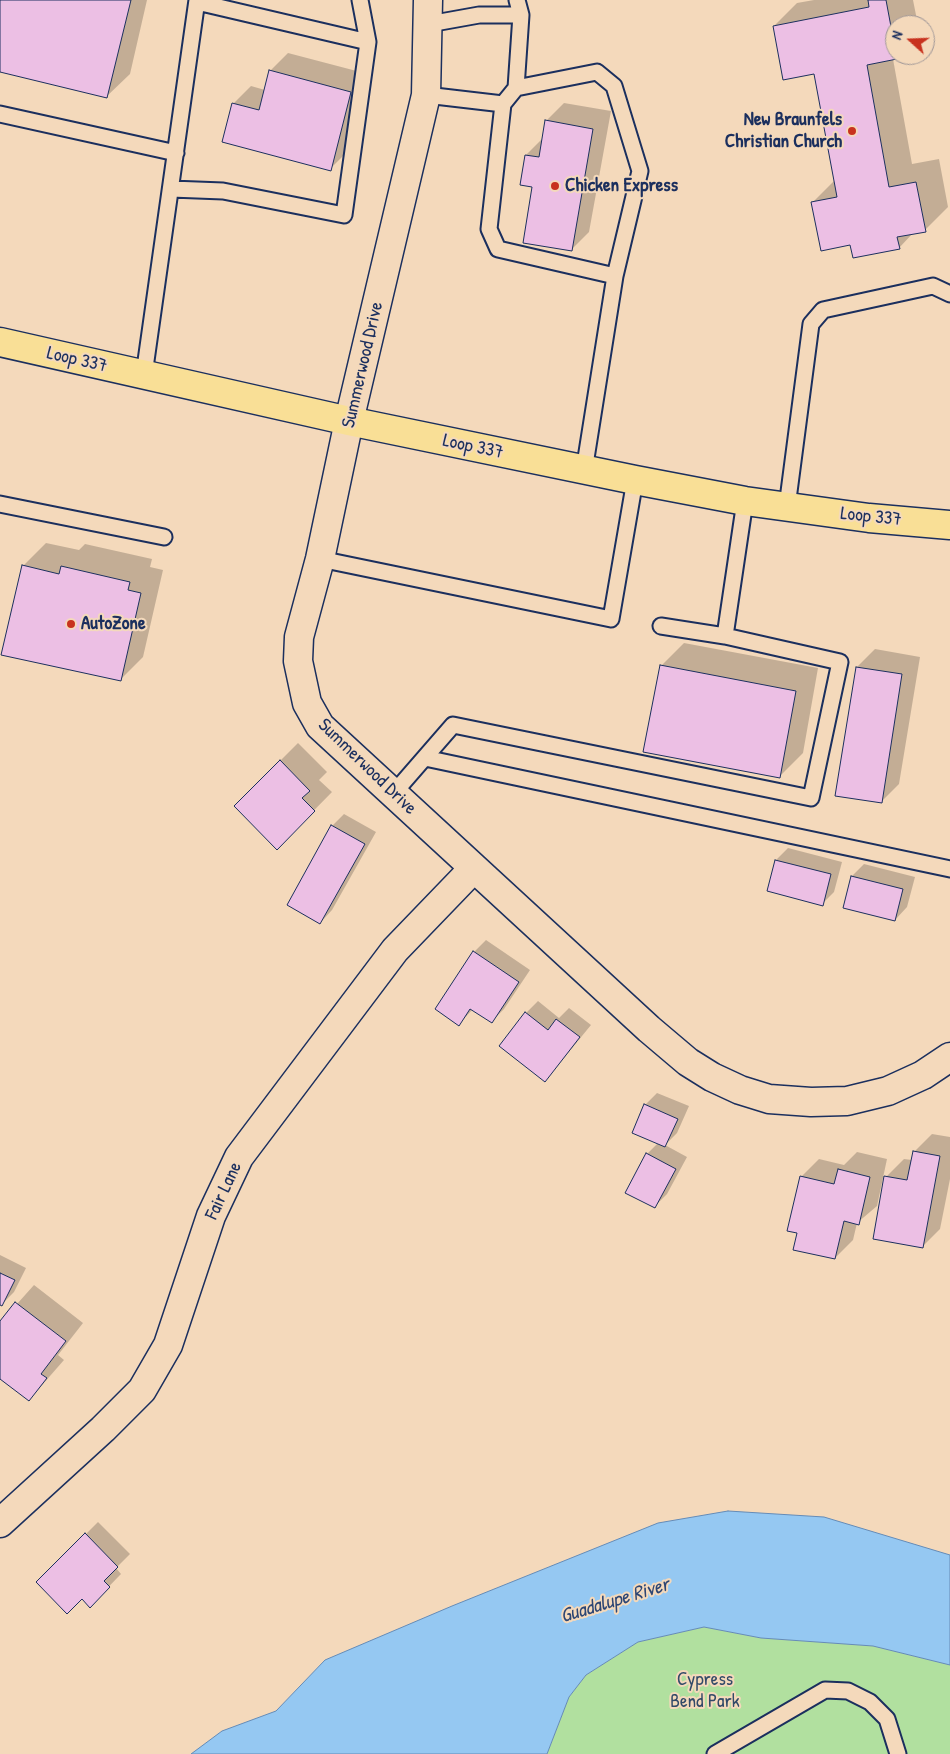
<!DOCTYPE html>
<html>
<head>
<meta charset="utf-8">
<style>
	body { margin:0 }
	#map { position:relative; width:950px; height:1754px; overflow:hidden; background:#f4d9bb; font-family:"Patrick Hand",sans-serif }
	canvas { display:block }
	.north { position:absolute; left:885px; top:15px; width:50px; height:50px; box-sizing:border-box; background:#f4d9bb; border:1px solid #9d9596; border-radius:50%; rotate:290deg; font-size:14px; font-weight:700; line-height:20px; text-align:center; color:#1b2f5e }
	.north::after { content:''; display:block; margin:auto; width:18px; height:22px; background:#c8321e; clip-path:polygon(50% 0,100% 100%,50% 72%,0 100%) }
</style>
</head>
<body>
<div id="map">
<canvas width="950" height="1754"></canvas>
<div class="north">N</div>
</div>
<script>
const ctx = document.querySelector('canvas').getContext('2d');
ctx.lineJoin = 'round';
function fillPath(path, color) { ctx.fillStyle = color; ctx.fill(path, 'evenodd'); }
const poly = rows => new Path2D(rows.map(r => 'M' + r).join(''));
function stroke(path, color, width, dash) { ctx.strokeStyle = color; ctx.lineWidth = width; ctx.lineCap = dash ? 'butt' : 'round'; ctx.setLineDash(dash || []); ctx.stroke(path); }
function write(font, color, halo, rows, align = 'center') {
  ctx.font = font + ' "Patrick Hand",sans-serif'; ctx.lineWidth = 4; ctx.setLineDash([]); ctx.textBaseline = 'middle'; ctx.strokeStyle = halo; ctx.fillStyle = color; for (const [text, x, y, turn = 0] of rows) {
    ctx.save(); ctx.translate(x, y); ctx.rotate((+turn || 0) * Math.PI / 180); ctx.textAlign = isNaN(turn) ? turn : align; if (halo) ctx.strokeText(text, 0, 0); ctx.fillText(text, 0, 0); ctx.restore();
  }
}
fillPath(poly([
	[704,1627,761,1638,873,1646,950,1665,950,1754,547,1754,569,1697,586,1675,638,1642]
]), '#b1e09f');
const water = poly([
	[728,1511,824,1517,950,1555,950,1665,873,1646,761,1638,704,1627,638,1642,586,1675,569,1697,547,1754,191,1754,222,1731,276,1711,325,1660,452,1606,658,1523,728,1511]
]);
fillPath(water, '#95c8f2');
stroke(water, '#648bb7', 1);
fillPath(poly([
	[0,0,147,0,130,74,106,97,0,71],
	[814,0,913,0,918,25,895,25,895,55,900,55,893,59,912,164,939,159,948,207,925,230,914,232,899,248,851,243,813,202,835,180,815,72,774,26,797,3],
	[288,53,368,74,348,151,330,169,233,104,251,86,265,90,270,71],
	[564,103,611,111,589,232,571,250,534,186,522,184,526,155,543,138,546,121],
	[46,543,79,550,85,544,152,559,150,567,163,570,143,657,120,680,23,566],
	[684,643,818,668,803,753,779,777,661,666],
	[875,649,920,657,899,784,881,802,857,667],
	[298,743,327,772,319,780,332,792,277,848,235,806],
	[344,814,376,832,332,910,320,923,332,826],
	[788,848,842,862,834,892,822,904,768,890,776,860],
	[864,864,915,877,907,907,895,920,852,876],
	[486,940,530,970,504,1009,492,1021,473,1009,459,1024,436,1009,474,952],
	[538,1001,559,1018,569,1008,591,1025,545,1081,526,1013],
	[657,1093,689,1106,677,1133,665,1145,687,1157,667,1194,655,1206,647,1154,658,1143,645,1105],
	[932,1134,950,1137,950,1179,940,1229,922,1247,886,1177,904,1159,912,1160,914,1152],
	[857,1152,887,1159,877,1206,857,1223,853,1240,835,1258,798,1232,801,1177,819,1159,844,1165],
	[0,1255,26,1268,14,1292,2,1304,0,1303],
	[34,1285,83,1323,58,1355,64,1360,29,1400,0,1378,0,1323],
	[98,1522,130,1554,116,1568,121,1574,90,1606,82,1598,38,1582]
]), '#0003');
const building = poly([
	[0,0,131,0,107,98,0,72,0,0],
	[868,0,886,0,897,59,867,65,889,187,916,182,926,232,897,237,900,249,853,258,850,245,821,251,811,202,837,197,814,74,783,80,773,26,869,7,868,0],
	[269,70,351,92,331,171,222,142,232,103,259,110,269,70],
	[545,120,593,129,572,251,523,243,532,187,520,185,525,155,539,157,545,120],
	[22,565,59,574,61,566,130,582,128,590,141,593,121,681,1,655,22,565],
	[660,665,796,691,780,778,643,752,660,665],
	[856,667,902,674,882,803,835,796,856,667],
	[280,760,310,791,302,798,315,811,277,850,234,806,280,760],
	[331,825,365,844,320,924,287,905,331,825],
	[775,860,831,874,823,906,767,891,775,860],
	[851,876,903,889,895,921,843,908,851,876],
	[473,951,519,982,492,1023,470,1009,459,1026,435,1009,473,951],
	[525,1012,548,1030,556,1019,580,1037,545,1082,499,1046,525,1012],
	[644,1104,678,1119,665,1147,632,1133,644,1104],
	[913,1151,940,1156,923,1248,873,1239,884,1176,907,1180,913,1151],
	[646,1153,676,1169,655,1208,625,1193,646,1153],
	[838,1169,870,1177,859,1225,844,1221,835,1259,793,1250,797,1233,787,1231,800,1176,834,1184,838,1169],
	[0,1273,15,1280,2,1306,0,1305,0,1273],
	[15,1302,66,1341,41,1374,47,1378,29,1401,0,1379,0,1321,15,1302],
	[85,1533,118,1567,104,1581,110,1587,90,1608,82,1599,67,1614,36,1582,85,1533]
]);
fillPath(building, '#ecbfe4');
stroke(building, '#1b2f5e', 1);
const lane = poly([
	[197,2,368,42],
	[429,24,479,15,521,15],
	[516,88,521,15,517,0],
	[426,95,503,104],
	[0,114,176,153],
	[171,189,223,191,344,215,368,42,360,0],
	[144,375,197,0],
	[584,471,615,276,640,171,614,86,597,72,516,88,503,104,489,229,498,249,615,276],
	[0,504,164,537],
	[787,507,811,324,823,310,933,286,950,294],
	[320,559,611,619,635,480],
	[661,626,725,636,745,501],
	[425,758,950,869],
	[393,794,453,725,811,798,840,662,725,636],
	[715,1754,825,1690,848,1691,870,1702,887,1719,898,1754]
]);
const street = poly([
	[428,0,426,95,349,421,320,559,299,637,298,661,307,703,320,726,649,1029,688,1062,712,1077,740,1090,769,1099,811,1102,847,1101,888,1091,923,1075,950,1057],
	[0,1523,103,1429,142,1390,168,1345,211,1216,239,1157,395,950,474,868]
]);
const primary = poly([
	[0,342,349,421,635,480,745,501,869,518,950,525]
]);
stroke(lane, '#1b2f5e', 19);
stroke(street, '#1b2f5e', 31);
stroke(primary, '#1b2f5e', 31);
stroke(lane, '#f4d9bb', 15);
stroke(street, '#f4d9bb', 28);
stroke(primary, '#f9df96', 28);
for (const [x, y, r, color] of [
	[852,131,5,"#c8321e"],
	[555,186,5,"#c8321e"],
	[71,624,5,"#c8321e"]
]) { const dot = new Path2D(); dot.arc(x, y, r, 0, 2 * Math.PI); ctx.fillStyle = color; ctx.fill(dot); stroke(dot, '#f4d9bb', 2); }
write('bold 19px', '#1b2f5e', '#f4d9bb', [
	["New Braunfels",842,120,"right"],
	["Christian Church",842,142,"right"],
	["Chicken Express",565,186],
	["AutoZone",81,624]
], 'left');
write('19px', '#1b2f5e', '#f4d9bb', [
	["Loop 337",77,360,13],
	["Summerwood Drive",363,365,-77],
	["Loop 337",473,447,12],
	["Loop 337",871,517,6],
	["Summerwood Drive",367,767,44],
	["Fair Lane",224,1191,-65]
]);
write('19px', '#324a68', '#f4d9bb', [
	["Cypress",705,1680],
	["Bend Park",705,1702]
]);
write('italic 20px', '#2d4674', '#f4d9bb', [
	["Guadalupe River",615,1601,-17]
]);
</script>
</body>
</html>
